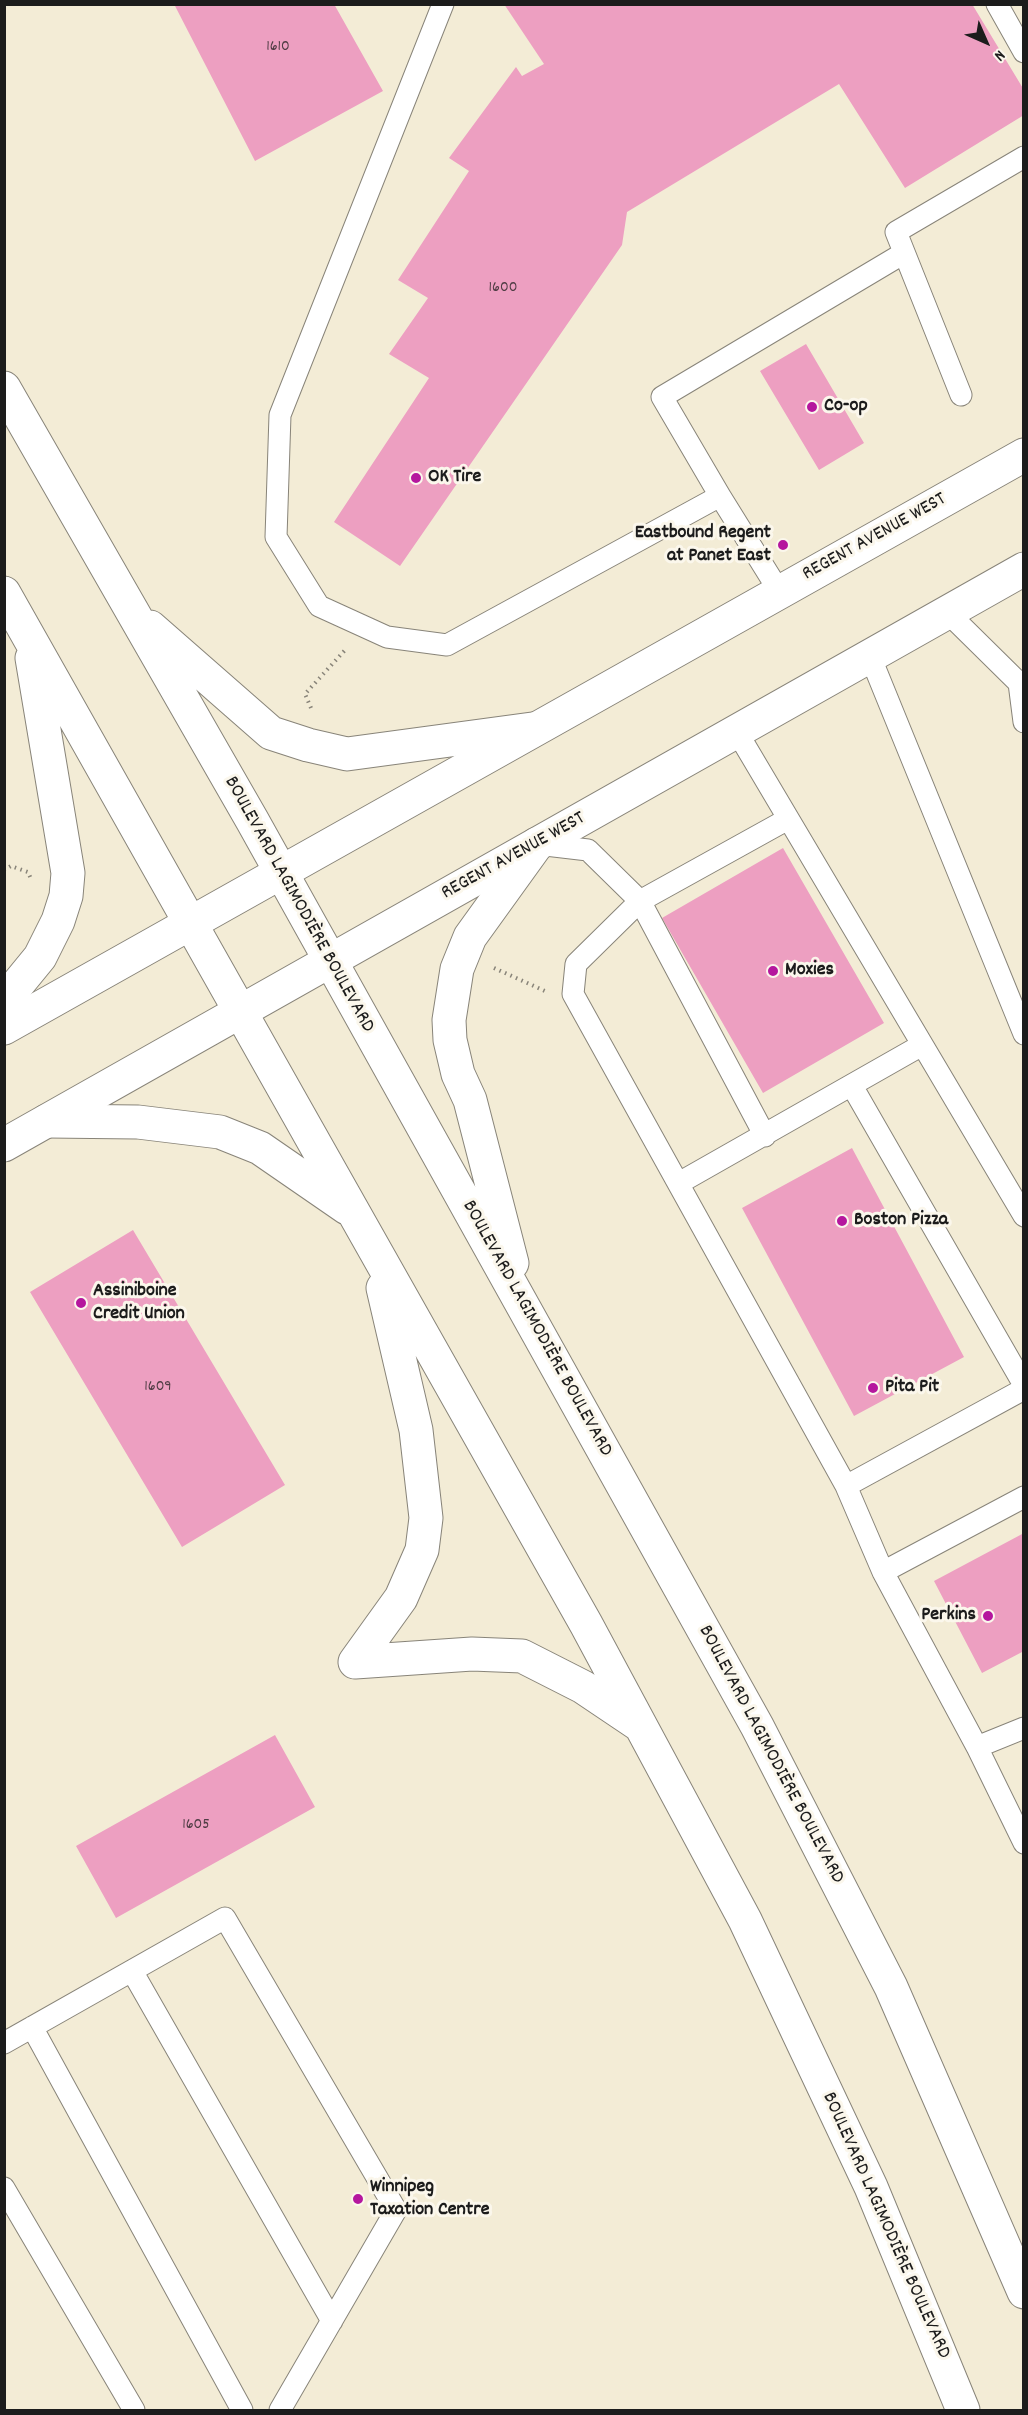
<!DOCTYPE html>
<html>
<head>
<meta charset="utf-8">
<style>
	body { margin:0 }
	#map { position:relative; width:1028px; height:2415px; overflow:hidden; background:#f3ecd6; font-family:Dekko,sans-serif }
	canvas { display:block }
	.frame { position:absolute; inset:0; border:6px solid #1c1c1c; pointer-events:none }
	.north { position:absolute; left:956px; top:12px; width:60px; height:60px; -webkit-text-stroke:4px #fbf7ec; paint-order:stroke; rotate:135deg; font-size:16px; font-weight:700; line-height:24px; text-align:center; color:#1c1c1c }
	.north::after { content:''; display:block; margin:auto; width:21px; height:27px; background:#1c1c1c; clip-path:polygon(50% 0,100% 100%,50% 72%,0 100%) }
</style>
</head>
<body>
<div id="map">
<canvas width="1028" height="2415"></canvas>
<div class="frame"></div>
<div class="north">N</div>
</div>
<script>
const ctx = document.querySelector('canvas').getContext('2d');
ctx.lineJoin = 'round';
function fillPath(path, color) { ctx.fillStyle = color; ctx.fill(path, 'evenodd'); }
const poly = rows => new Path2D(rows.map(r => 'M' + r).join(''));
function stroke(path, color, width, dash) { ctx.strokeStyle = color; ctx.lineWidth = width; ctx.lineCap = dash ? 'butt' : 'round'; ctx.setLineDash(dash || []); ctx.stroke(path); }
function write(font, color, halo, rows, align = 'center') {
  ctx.font = font + ' Dekko,sans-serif'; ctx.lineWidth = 6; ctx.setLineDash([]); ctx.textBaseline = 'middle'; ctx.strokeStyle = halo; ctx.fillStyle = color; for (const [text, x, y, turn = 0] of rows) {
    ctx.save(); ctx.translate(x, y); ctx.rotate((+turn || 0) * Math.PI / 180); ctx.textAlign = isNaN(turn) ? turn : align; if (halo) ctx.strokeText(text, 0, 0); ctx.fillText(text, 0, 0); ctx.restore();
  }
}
fillPath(poly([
	[174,4,334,4,383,91,255,161],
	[504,4,972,4,1024,90,1024,115,905,188,839,84,627,212,622,245,400,566,334,522,429,378,389,354,428,298,398,280,469,171,449,158,516,67,522,76,544,64],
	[806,344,864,443,819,470,760,371],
	[783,848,884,1023,763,1093,662,918],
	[852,1148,964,1357,854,1416,742,1208],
	[133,1230,285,1485,182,1547,30,1292],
	[1024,1533,1024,1651,982,1673,934,1581],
	[275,1735,315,1807,116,1918,76,1846]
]), '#ed9fc1');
const lane = poly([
	[443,4,280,415,276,537,319,606,387,637,447,645,720,496,779,591],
	[997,4,1024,52],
	[961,395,896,232,1024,157],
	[720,496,662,397,904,253],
	[947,612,1019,683],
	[870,656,1024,1034],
	[1024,681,1019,683,1024,722],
	[737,732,1024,1216],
	[788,819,640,901,576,964,573,994,846,1486,883,1572,977,1747,1024,1843],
	[537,844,588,850,640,901,765,1136],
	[852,1086,1024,1385],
	[679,1183,922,1045],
	[846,1486,1024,1389],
	[883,1572,1024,1497],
	[977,1747,1024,1728],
	[132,1971,332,2321],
	[32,2027,242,2410],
	[4,2043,225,1918,396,2210,280,2410],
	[4,2188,134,2410]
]);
const secondary = poly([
	[4,1028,1024,455],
	[4,1145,1024,569]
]);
const primary = poly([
	[4,388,252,820,757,1726,891,1987,1024,2292],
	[4,593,586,1624,745,1920,871,2187,963,2410],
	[150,627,271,733,308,745,347,754,532,729],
	[4,1001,40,957,58,921,66,896,68,873,32,658],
	[47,1121,138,1122,220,1132,260,1148,347,1208],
	[512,1263,470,1100,458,1074,450,1040,449,1020,457,969,470,937,537,844],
	[355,1662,401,1598,422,1550,426,1518,416,1430,383,1288],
	[355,1662,472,1654,522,1656,583,1687,638,1724]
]);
stroke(lane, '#888479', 23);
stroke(secondary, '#888479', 35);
stroke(primary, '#888479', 35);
stroke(poly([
	[311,708,305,694,346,649],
	[4,870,11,866,28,872,31,879],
	[494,968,545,991]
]), '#888479', 4, [1.5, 4.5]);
stroke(lane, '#fff', 21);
stroke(secondary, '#fff', 33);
stroke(primary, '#fff', 33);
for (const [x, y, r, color] of [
	[812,407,6,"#b5179e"],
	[416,478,6,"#b5179e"],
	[783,545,6,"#b5179e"],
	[773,971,6,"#b5179e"],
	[842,1221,6,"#b5179e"],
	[81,1303,6,"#b5179e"],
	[873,1388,6,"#b5179e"],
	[988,1616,6,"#b5179e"],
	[358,2199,6,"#b5179e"]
]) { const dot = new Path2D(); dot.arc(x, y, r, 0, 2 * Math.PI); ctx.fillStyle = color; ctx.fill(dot); stroke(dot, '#fbf7ec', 2); }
write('16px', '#503d45', null, [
	["1610",278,48],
	["1600",503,289],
	["1609",158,1388],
	["1605",196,1826]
]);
write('bold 20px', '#1c1c1c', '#fbf7ec', [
	["Co-op",824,407],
	["OK Tire",428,478],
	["Eastbound Regent",771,534,"right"],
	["at Panet East",771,557,"right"],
	["Moxies",785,971],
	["Boston Pizza",854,1221],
	["Assiniboine",93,1292],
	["Credit Union",93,1315],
	["Pita Pit",885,1388],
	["Perkins",976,1616,"right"],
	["Winnipeg",370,2188],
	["Taxation Centre",370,2211]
], 'left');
write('20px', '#1c1c1c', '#fbf7ec', [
	["REGENT AVENUE WEST",875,538,-29],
	["REGENT AVENUE WEST",514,857,-29],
	["BOULEVARD LAGIMODIÈRE BOULEVARD",298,905,61],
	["BOULEVARD LAGIMODIÈRE BOULEVARD",536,1329,61],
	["BOULEVARD LAGIMODIÈRE BOULEVARD",770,1755,62],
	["BOULEVARD LAGIMODIÈRE BOULEVARD",885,2226,66]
]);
</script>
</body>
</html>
